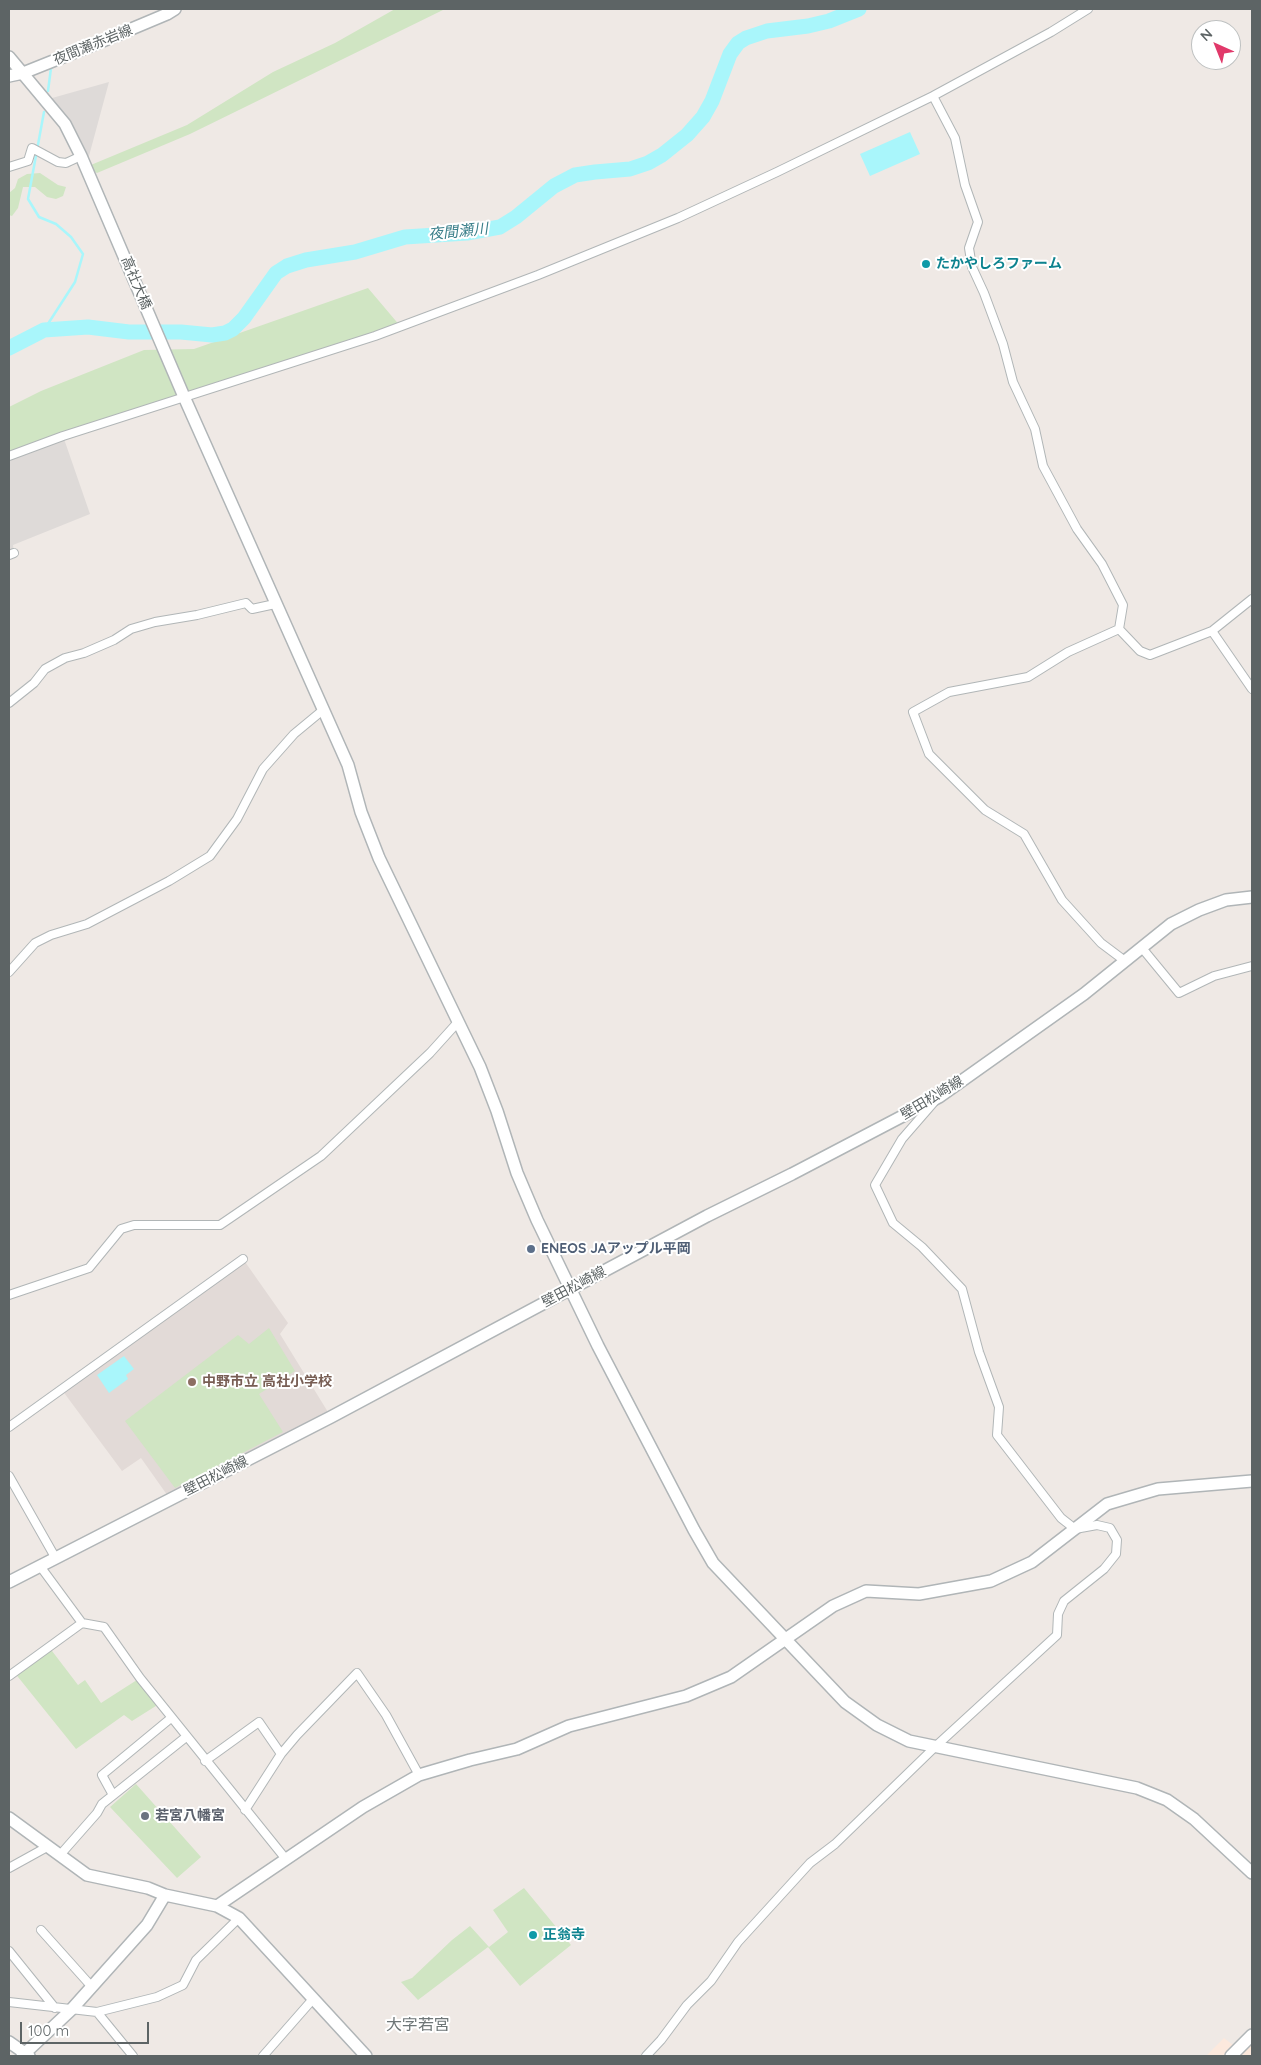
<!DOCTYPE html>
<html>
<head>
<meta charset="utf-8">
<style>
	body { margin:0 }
	#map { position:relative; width:1261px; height:2065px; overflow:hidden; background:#efe9e5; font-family:Quicksand,sans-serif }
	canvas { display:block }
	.frame { position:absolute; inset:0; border:10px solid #5d6465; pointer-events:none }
	.north { position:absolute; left:1191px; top:20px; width:50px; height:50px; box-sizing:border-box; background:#fff; border:1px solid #bec1c1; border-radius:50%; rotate:316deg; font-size:14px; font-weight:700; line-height:20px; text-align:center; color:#5d6465 }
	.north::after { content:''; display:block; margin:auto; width:18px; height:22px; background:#e1396a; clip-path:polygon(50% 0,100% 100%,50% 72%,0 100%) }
	.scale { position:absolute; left:20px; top:2022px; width:129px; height:22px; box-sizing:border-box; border:2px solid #5d6465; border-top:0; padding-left:6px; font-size:15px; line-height:18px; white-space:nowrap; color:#5d6465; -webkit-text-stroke:4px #fff; paint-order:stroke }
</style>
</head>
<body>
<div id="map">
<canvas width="1261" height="2065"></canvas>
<div class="frame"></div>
<div class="north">N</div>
<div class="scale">100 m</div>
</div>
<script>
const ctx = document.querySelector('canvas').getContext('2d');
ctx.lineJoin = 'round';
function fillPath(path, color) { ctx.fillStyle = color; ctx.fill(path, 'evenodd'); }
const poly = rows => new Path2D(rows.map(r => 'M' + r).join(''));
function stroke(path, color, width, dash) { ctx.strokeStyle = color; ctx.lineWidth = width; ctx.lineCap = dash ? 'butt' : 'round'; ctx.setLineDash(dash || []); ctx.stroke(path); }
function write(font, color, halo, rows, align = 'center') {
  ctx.font = font + ' Quicksand,"Noto Sans JP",sans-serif'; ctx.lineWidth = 4; ctx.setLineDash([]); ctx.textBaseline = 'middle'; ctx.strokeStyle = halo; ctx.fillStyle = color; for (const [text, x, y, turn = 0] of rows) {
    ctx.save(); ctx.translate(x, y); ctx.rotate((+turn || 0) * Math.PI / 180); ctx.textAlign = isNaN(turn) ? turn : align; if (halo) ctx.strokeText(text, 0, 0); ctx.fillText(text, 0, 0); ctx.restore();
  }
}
fillPath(poly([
	[1252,2035,1252,2056,1207,2055,1224,2038,1238,2049]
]), '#fce9dd');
fillPath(poly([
	[109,82,86,167,45,100],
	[63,436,90,514,13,545,14,553,9,555,9,456]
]), '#dedad8');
fillPath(poly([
	[243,1259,288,1323,280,1334,331,1417,170,1499,141,1458,122,1471,62,1390]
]), '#e2dad7');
fillPath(poly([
	[395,9,445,9,190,134,97,173,86,167,187,125,273,72,335,43],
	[40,173,58,185,66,187,63,196,56,199,47,197,35,187,23,187,18,208,12,216,9,215,9,193,15,188,18,179,27,174],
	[368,288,401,327,9,456,9,407,41,391,144,350,194,349],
	[269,1328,295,1371,259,1394,283,1432,175,1488,125,1421,238,1335,249,1344],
	[49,1647,78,1685,85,1680,101,1703,140,1678,159,1704,132,1721,124,1715,76,1749,14,1672],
	[136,1784,201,1857,177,1878,110,1807],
	[524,1888,571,1945,520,1986,488,1947,418,2000,401,1982,412,1978,452,1940,470,1926,489,1947,508,1932,493,1910]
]), '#d0e5c3');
fillPath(poly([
	[910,132,920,154,870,176,860,154],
	[124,1356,134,1369,126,1375,128,1379,109,1393,97,1375]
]), '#a9f6fb');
stroke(poly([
	[48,91,51,68,53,67],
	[44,112,28,199,39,217,56,224,71,237,83,254,75,282,44,330]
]), '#a9f6fb', 2.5);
stroke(poly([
	[9,348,44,330,88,327,129,332,181,332,212,335,225,333,233,329,244,318,276,273,287,266,306,260,355,252,405,237,467,233,500,227,516,217,554,186,575,175,595,172,630,169,648,163,662,155,687,135,703,117,712,101,730,54,738,43,746,38,767,31,808,26,829,21,859,9]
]), '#a9f6fb', 15);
const street = poly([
	[933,96,955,138,965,185,978,222,969,248,972,267,984,293,1003,344,1013,382,1035,429,1043,466,1077,529,1102,564,1123,605,1119,629],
	[9,167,28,161,32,148,58,162,66,163,81,156],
	[9,456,63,436,375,336,538,275,678,218,777,172,933,96,1051,32,1088,9],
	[9,555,14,553],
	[1212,631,1252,689],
	[9,703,34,683,45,669,65,658,84,653,114,640,131,629,155,622,197,615,246,603,252,609,275,604],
	[1142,948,1179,993,1214,976,1252,966],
	[1125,961,1101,943,1062,900,1024,834,985,810,929,754,913,712,949,692,1028,677,1068,652,1119,629,1140,651,1150,655,1212,631,1252,599],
	[9,972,35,943,51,935,87,924,169,881,210,856,237,819,263,769,294,734,323,710],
	[9,1295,89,1268,121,1229,134,1225,220,1225,321,1156,430,1053,458,1022],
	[9,1427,243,1259],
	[9,1476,55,1557],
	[40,1566,82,1623,104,1627,140,1678,285,1858],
	[9,1676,82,1623],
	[205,1761,259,1722,281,1754],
	[113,1795,102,1775,171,1718],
	[245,1810,281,1754,297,1735,357,1673,386,1715,419,1775],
	[60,1855,97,1813,102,1804,186,1737],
	[9,1868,47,1847],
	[41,1930,92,1987],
	[9,1951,55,2008],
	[9,2002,97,2012,157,1997,183,1985,196,1960,239,1918],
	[97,2012,133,2056],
	[263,2056,313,1999],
	[646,2056,661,2040,687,2005,711,1981,738,1942,810,1863,835,1844,936,1746,1057,1635,1058,1614,1064,1601,1104,1569,1116,1554,1117,1540,1110,1528,1097,1525,1075,1529,1061,1518,997,1435,999,1407,979,1352,962,1289,922,1247,893,1223,875,1185,902,1139,935,1101]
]);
const secondary = poly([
	[9,57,65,124,81,156,185,399,348,765,361,812,379,858,480,1067,497,1111,517,1173,537,1220,598,1346,694,1530,713,1563,845,1702,877,1725,909,1741,1137,1788,1167,1800,1194,1819,1252,1873],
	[9,76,23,73,98,43,167,14,175,9],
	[9,1582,331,1417,707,1216,792,1174,939,1097,1084,994,1171,924,1199,910,1226,900,1252,897],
	[9,1818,87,1875,148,1888,165,1895,217,1906,239,1918,366,2056],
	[217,1906,363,1807,419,1775,470,1760,517,1749,569,1726,686,1696,731,1677,833,1606,866,1591,919,1594,991,1581,1032,1562,1107,1504,1158,1489,1252,1481],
	[9,2042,29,2056],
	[22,2056,71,2010,147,1925,165,1895],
	[1231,2056,1252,2035]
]);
stroke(street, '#b1b6b7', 10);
stroke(secondary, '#b0b5b7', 14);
stroke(street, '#fff', 8);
stroke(secondary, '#fff', 11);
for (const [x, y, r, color] of [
	[926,264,5,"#0f9aa8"],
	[531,1249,5,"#5c6f8a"],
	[192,1382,5,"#8d6e63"],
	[145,1816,5,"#6b7280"],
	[533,1935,5,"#0f9aa8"]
]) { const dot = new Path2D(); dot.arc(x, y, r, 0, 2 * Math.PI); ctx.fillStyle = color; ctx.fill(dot); stroke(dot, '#fff', 2); }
write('14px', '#5d6465', '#fff', [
	["夜間瀬赤岩線",93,45,-22],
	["高社大橋",136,283,67],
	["壁田松崎線",932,1098,-31],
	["壁田松崎線",574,1287,-28],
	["壁田松崎線",216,1476,-27]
]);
write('bold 14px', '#0d838f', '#fff', [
	["たかやしろファーム",936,264],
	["正翁寺",543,1935]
], 'left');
write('bold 14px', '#4e5e75', '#fff', [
	["ENEOS JAアップル平岡",541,1249]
], 'left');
write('bold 14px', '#785e54', '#fff', [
	["中野市立 高社小学校",202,1382]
], 'left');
write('bold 14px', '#5b616d', '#fff', [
	["若宮八幡宮",155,1816]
], 'left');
write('italic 15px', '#3a7f8a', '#fff', [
	["夜間瀬川",458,232,-6]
]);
write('16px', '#6e7677', '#fff', [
	["大字若宮",418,2025]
]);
</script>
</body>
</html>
